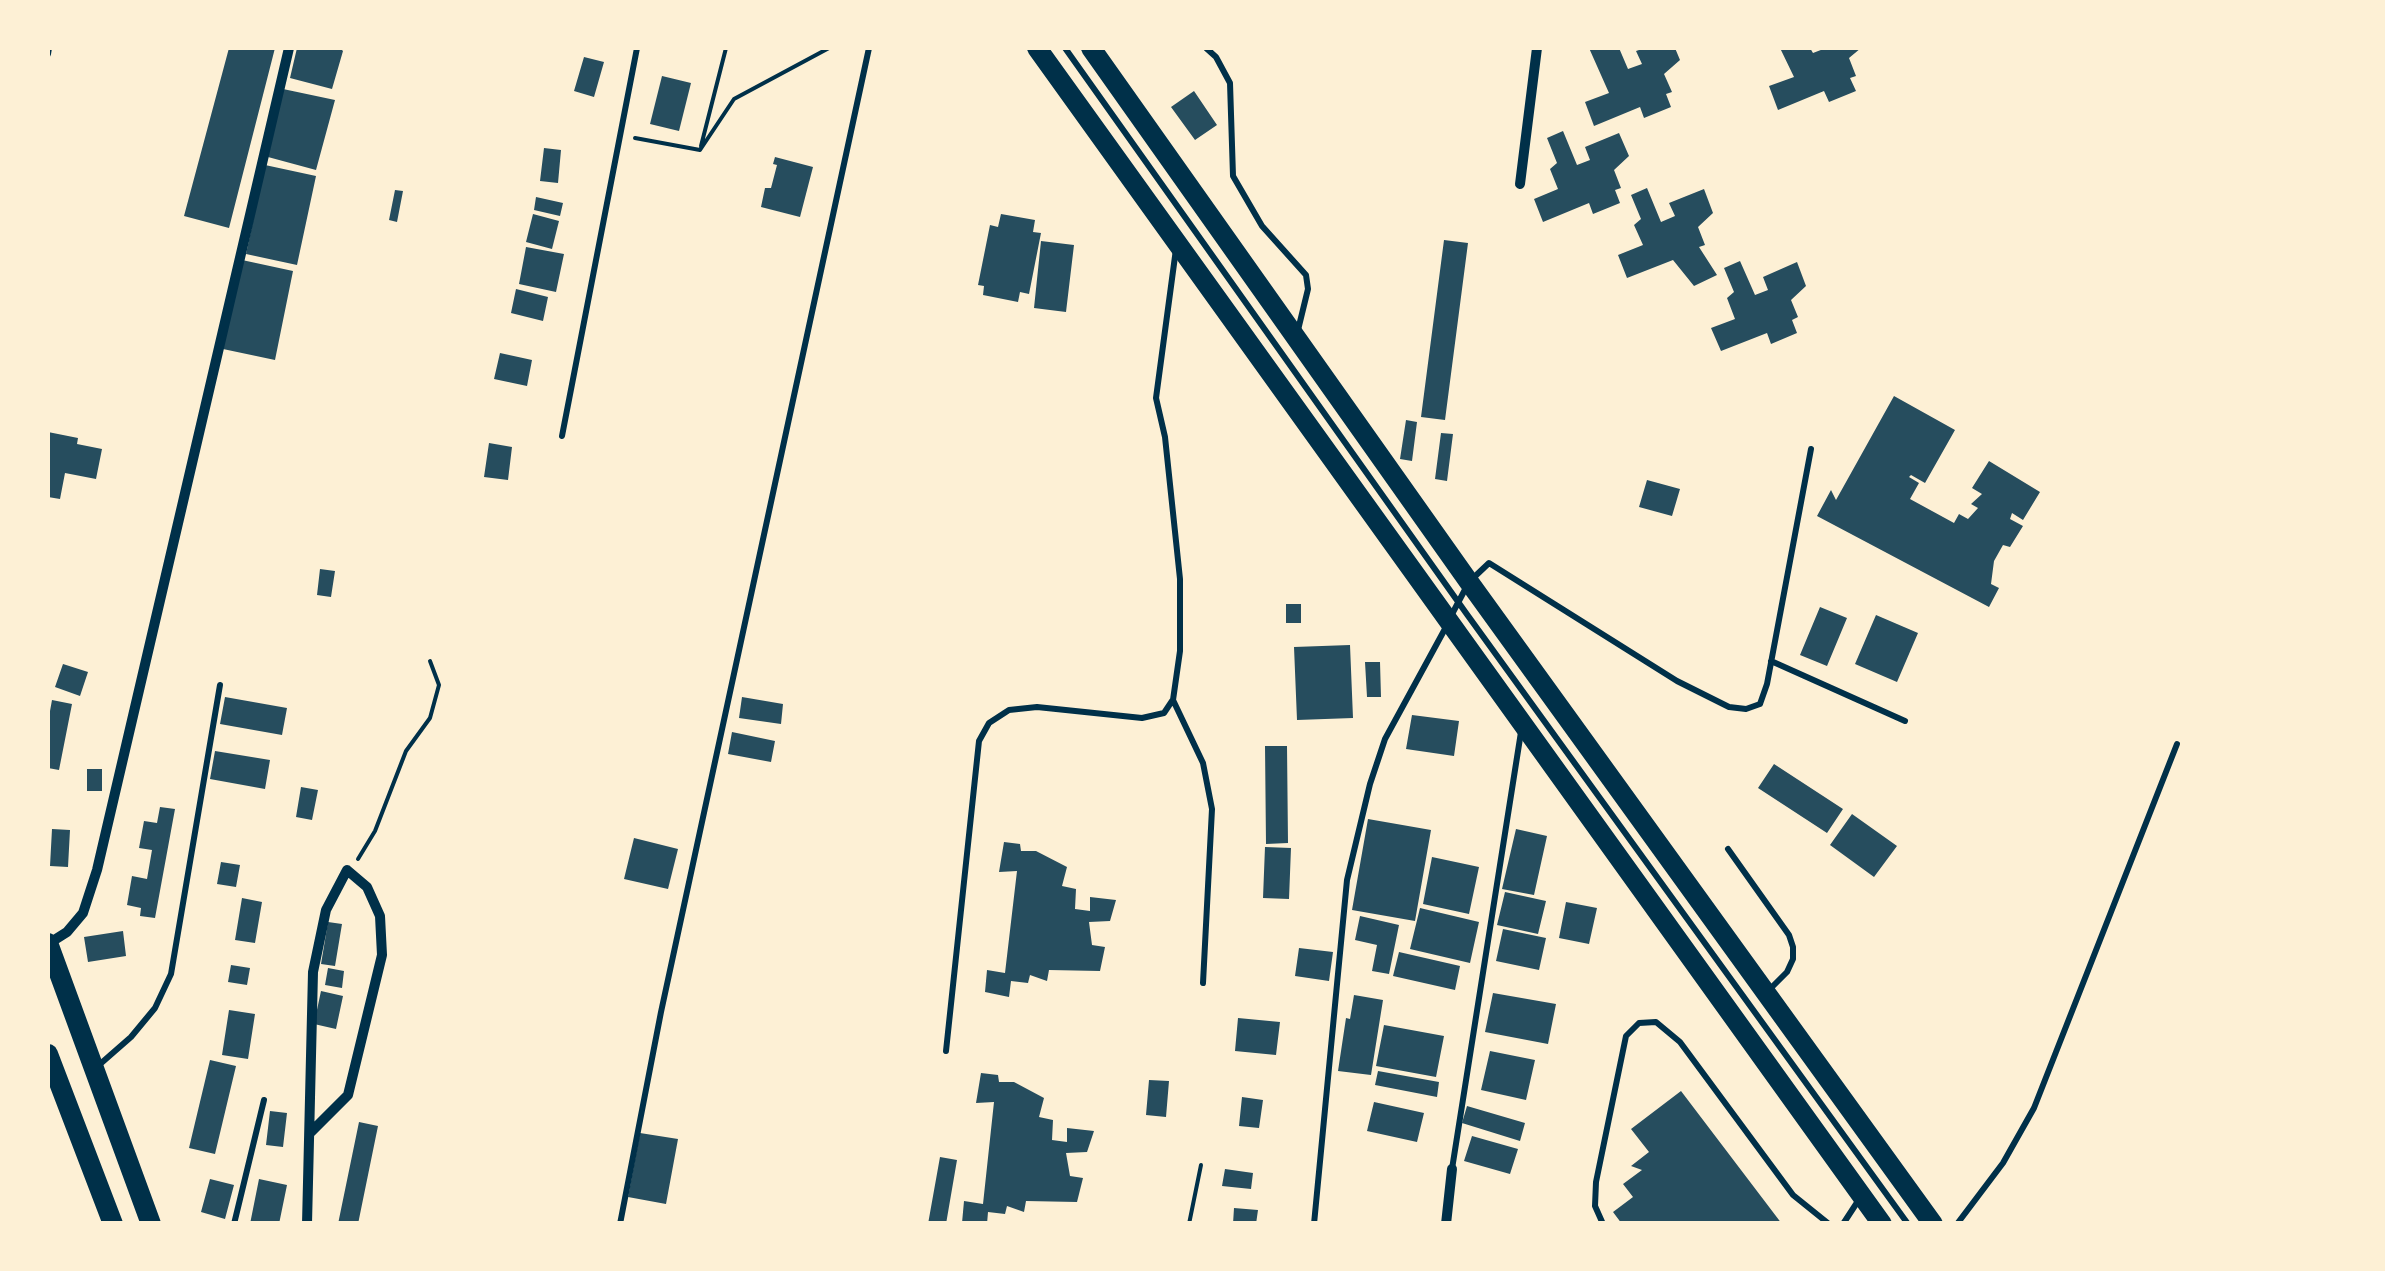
<!DOCTYPE html>
<html>
<head>
<meta charset="utf-8">
<style>
	body { margin:0 }
	#map { position:relative; width:2385px; height:1271px; overflow:hidden; background:#fdf0d5; font-family:Roboto,sans-serif }
	canvas { display:block }
	.frame { position:absolute; inset:0; border:50px solid #fdf0d5; pointer-events:none }
</style>
</head>
<body>
<div id="map">
<canvas width="2385" height="1271"></canvas>
<div class="frame"></div>
</div>
<script>
const ctx = document.querySelector('canvas').getContext('2d');
ctx.lineJoin = 'round';
function fillPath(path, color) { ctx.fillStyle = color; ctx.fill(path, 'evenodd'); }
const poly = rows => new Path2D(rows.map(r => 'M' + r).join(''));
function stroke(path, color, width, dash) { ctx.strokeStyle = color; ctx.lineWidth = width; ctx.lineCap = dash ? 'butt' : 'round'; ctx.setLineDash(dash || []); ctx.stroke(path); }
fillPath(poly([
	[229,48,275,48,229,228,184,216],
	[297,48,340,48,343,51,332,89,290,78],
	[1589,48,1619,48,1628,69,1642,64,1636,51,1645,48,1675,48,1680,60,1664,74,1672,92,1666,94,1671,107,1644,118,1640,107,1594,126,1585,102,1609,93],
	[1780,48,1810,48,1813,53,1826,48,1861,48,1849,58,1856,76,1850,78,1856,91,1829,102,1824,91,1778,110,1769,86,1794,77],
	[584,57,604,62,594,97,574,91],
	[662,76,691,83,679,131,650,124],
	[283,89,335,100,316,170,268,157],
	[1194,91,1217,125,1195,140,1171,107],
	[1563,131,1577,165,1590,160,1585,147,1619,133,1629,156,1614,170,1621,188,1615,190,1620,203,1593,214,1589,203,1543,222,1534,199,1558,189,1550,169,1557,163,1547,138],
	[544,148,561,150,558,183,540,181],
	[775,157,813,167,800,217,761,207,765,188,771,188,777,165,773,164],
	[265,165,316,176,297,265,246,254],
	[1647,188,1661,222,1675,216,1669,203,1704,189,1713,213,1698,227,1705,245,1699,247,1717,275,1694,286,1673,260,1627,278,1618,255,1643,245,1634,225,1641,219,1631,195],
	[395,190,403,191,397,222,389,220],
	[536,197,563,203,560,216,534,210],
	[533,214,559,221,552,249,526,242],
	[1001,214,1035,220,1033,232,1041,233,1029,294,1020,292,1018,302,983,295,984,286,978,285,990,225,998,227],
	[1444,240,1468,243,1445,420,1421,417],
	[1041,241,1074,245,1066,312,1034,308],
	[526,247,564,254,556,292,519,284],
	[242,260,293,271,275,360,223,349],
	[1740,261,1755,295,1768,290,1763,277,1797,262,1806,286,1791,300,1798,317,1792,320,1797,333,1771,344,1767,333,1721,351,1711,328,1735,319,1727,298,1734,292,1724,268],
	[516,289,548,297,543,321,511,313],
	[500,353,532,360,527,386,494,379],
	[1894,396,1955,430,1925,483,1911,475,1909,477,1919,483,1910,499,1954,523,1959,514,1968,519,1978,508,1971,504,1982,494,1972,488,1989,461,2040,492,2023,520,2012,513,2010,519,2023,526,2010,547,2003,545,1994,561,1991,584,1999,588,1989,607,1817,516,1831,490,1836,500],
	[1406,420,1417,422,1412,461,1400,459],
	[48,432,78,438,77,444,102,449,96,479,65,473,60,499,48,497],
	[1441,433,1453,434,1447,481,1435,479],
	[489,443,512,447,508,480,484,477],
	[1647,480,1680,489,1672,516,1639,507],
	[320,569,335,571,331,597,317,595],
	[1286,604,1301,604,1301,623,1286,623],
	[1820,607,1847,618,1827,666,1800,655],
	[1876,615,1918,633,1897,682,1855,664],
	[1350,645,1353,718,1297,720,1294,647],
	[1365,662,1380,662,1381,697,1367,697],
	[63,664,88,672,80,696,55,687],
	[225,697,287,708,282,735,220,724],
	[742,697,783,704,781,724,739,718],
	[52,700,72,704,59,770,48,768,48,722],
	[1412,715,1459,721,1454,756,1406,749],
	[732,732,775,741,771,762,728,754],
	[1265,746,1287,746,1288,843,1266,844],
	[215,751,270,760,265,789,210,779],
	[1774,764,1843,809,1827,833,1758,788],
	[87,769,102,769,102,791,87,791],
	[301,787,318,790,312,820,296,817],
	[160,807,175,809,155,918,140,916,141,908,127,905,132,876,147,879,152,850,139,848,144,821,157,823],
	[1852,814,1897,846,1874,877,1830,845],
	[1368,819,1431,830,1415,921,1352,910],
	[52,829,70,830,68,867,50,866],
	[1516,829,1547,836,1534,895,1502,889],
	[634,838,678,849,668,889,624,879],
	[1004,842,1020,844,1021,851,1036,851,1067,867,1062,886,1076,889,1075,909,1090,911,1090,897,1116,900,1110,921,1089,922,1092,945,1105,947,1100,971,1049,970,1047,981,1030,975,1028,983,1011,981,1009,997,985,992,987,970,1005,973,1017,871,999,872],
	[1265,847,1291,848,1289,899,1263,898],
	[1432,857,1479,867,1469,914,1423,904],
	[221,862,240,865,236,887,217,884],
	[1505,892,1546,901,1538,934,1497,925],
	[242,898,262,902,255,943,235,940],
	[1566,902,1597,908,1589,944,1559,938],
	[1420,908,1479,922,1470,963,1410,949],
	[1360,916,1399,925,1389,974,1372,971,1377,945,1355,940],
	[328,922,342,924,335,966,321,964],
	[1503,929,1546,938,1539,970,1496,961],
	[123,931,126,956,88,962,84,937],
	[1299,948,1333,952,1329,981,1295,976],
	[1399,952,1460,966,1455,990,1393,976],
	[231,965,250,968,247,985,228,982],
	[328,968,344,971,342,988,325,985],
	[321,991,343,996,336,1029,314,1024],
	[1493,993,1556,1004,1548,1044,1485,1032],
	[1354,995,1383,1000,1371,1075,1338,1071,1346,1018,1350,1019],
	[229,1010,255,1014,248,1059,222,1055],
	[1238,1018,1280,1022,1276,1055,1235,1051],
	[1384,1025,1444,1036,1436,1077,1376,1066],
	[1490,1051,1535,1060,1526,1100,1481,1090],
	[210,1060,236,1066,215,1154,189,1148],
	[1378,1071,1439,1082,1437,1097,1375,1085],
	[981,1073,998,1075,999,1082,1014,1082,1044,1098,1039,1117,1053,1120,1052,1140,1067,1142,1067,1128,1094,1131,1087,1152,1066,1153,1070,1176,1083,1178,1077,1202,1026,1201,1024,1212,1007,1206,1005,1214,988,1212,987,1224,962,1223,964,1201,983,1204,994,1102,976,1103],
	[1149,1080,1169,1081,1166,1117,1146,1115],
	[1681,1091,1782,1224,1622,1224,1613,1212,1633,1197,1623,1184,1642,1170,1631,1166,1649,1152,1631,1129],
	[1242,1097,1263,1100,1259,1128,1239,1126],
	[1374,1102,1424,1113,1417,1142,1367,1131],
	[1467,1106,1525,1123,1520,1141,1462,1123],
	[270,1111,287,1113,283,1147,266,1145],
	[359,1122,378,1126,358,1224,338,1224],
	[640,1133,678,1139,666,1204,628,1197],
	[1472,1136,1518,1149,1510,1174,1464,1161],
	[940,1157,957,1160,946,1224,928,1224],
	[1225,1169,1253,1173,1251,1189,1222,1186],
	[210,1179,234,1185,225,1219,201,1212],
	[259,1179,287,1185,279,1224,250,1224],
	[1234,1208,1258,1210,1256,1224,1233,1224]
]), '#264d5e');
stroke(poly([
	[635,138,700,150,734,99,829,48],
	[701,146,726,48],
	[358,859,375,831,406,751,430,718,439,685,430,661],
	[1189,1224,1201,1165]
]), '#003049', 4);
stroke(poly([
	[1065,48,1466,613,1908,1224],
	[1206,48,1216,57,1230,83,1233,176,1262,226,1306,275,1308,289,1298,330],
	[48,54,49,48],
	[1176,249,1156,398,1165,437,1180,579,1180,651,1173,700,1203,763,1212,809,1203,983],
	[562,436,637,48],
	[1451,616,1469,582,1489,563,1677,681,1729,707,1746,709,1760,704,1767,684,1811,449],
	[1771,661,1905,721],
	[1728,849,1789,935,1793,947,1793,959,1787,972,1770,989],
	[946,1051,979,741,989,723,1009,710,1037,707,1142,718,1164,713,1172,701],
	[99,1065,131,1037,155,1008,171,974,220,685],
	[1452,1169,1521,732],
	[234,1224,264,1100],
	[620,1224,661,1012,869,48],
	[1314,1224,1347,880,1370,784,1385,739,1446,627],
	[1603,1224,1595,1206,1596,1182,1626,1036,1639,1023,1656,1022,1680,1042,1793,1195,1829,1224],
	[1843,1224,1858,1201],
	[1957,1224,2003,1163,2034,1108,2177,744]
]), '#003049', 6);
stroke(poly([
	[1520,184,1537,48],
	[48,944,67,932,83,913,97,870,289,48],
	[307,1224,313,972,326,910,347,870,367,887,380,916,382,955,348,1095,310,1133],
	[1446,1224,1452,1169]
]), '#003049', 10);
stroke(poly([
	[1037,48,1882,1224],
	[1091,48,1469,582,1933,1224],
	[48,943,151,1224]
]), '#003049', 20);
stroke(poly([
	[48,1054,113,1224]
]), '#003049', 20);
</script>
</body>
</html>
